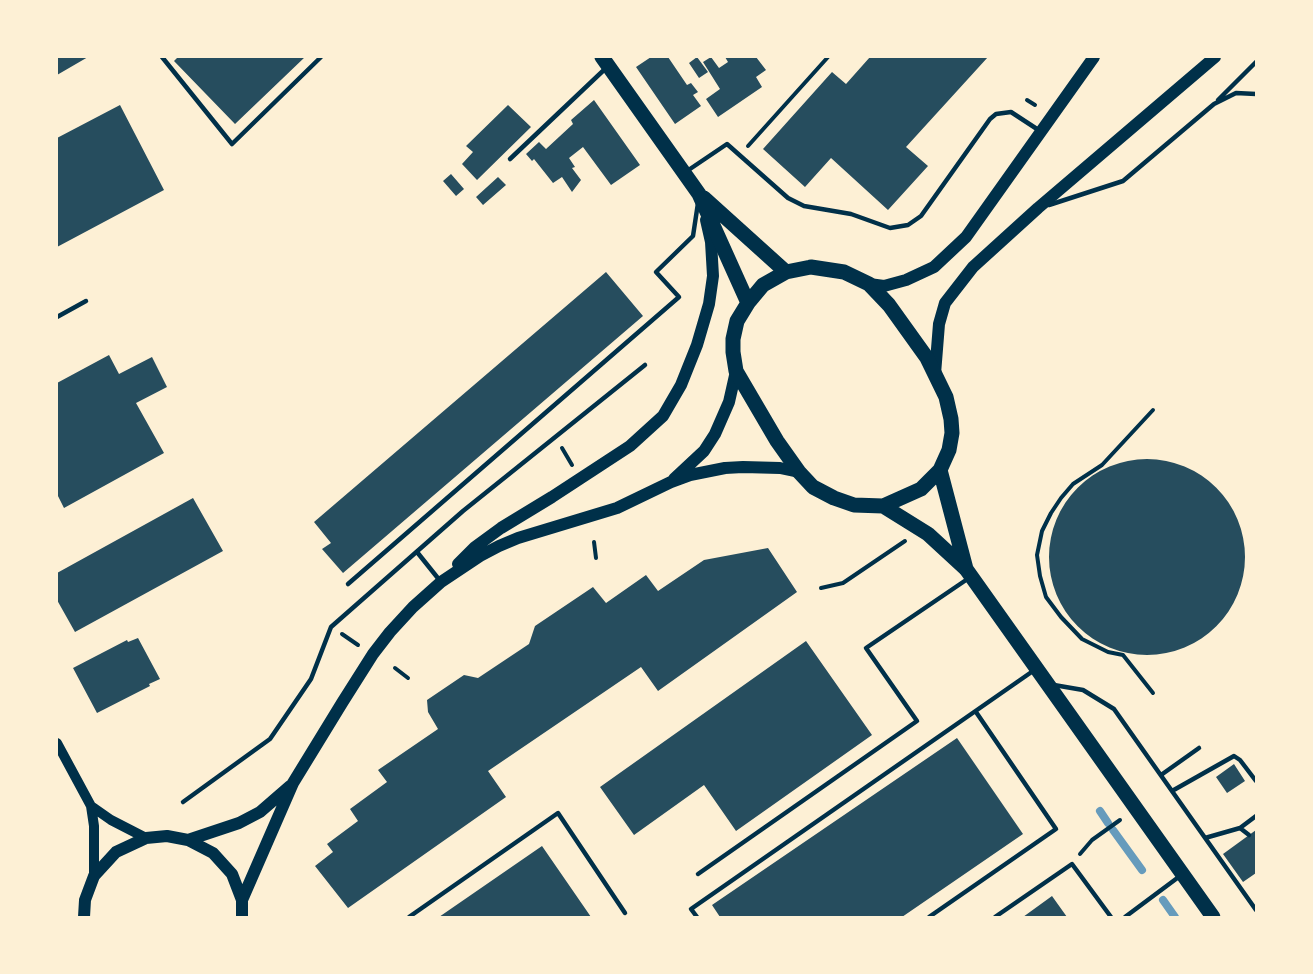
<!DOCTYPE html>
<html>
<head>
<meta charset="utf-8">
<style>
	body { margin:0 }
	#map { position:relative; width:1313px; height:974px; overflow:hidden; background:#fdf0d5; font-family:"Space Grotesk",sans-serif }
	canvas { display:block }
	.frame { position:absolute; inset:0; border:58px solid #fdf0d5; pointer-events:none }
</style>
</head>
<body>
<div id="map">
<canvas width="1313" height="974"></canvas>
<div class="frame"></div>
</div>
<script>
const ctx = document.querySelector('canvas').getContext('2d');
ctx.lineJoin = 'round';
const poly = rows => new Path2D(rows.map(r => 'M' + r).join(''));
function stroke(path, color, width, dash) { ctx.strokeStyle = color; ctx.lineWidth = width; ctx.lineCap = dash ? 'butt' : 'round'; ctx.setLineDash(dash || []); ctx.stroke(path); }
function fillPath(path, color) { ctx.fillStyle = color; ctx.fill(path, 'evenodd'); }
stroke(poly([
	[1100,811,1108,823],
	[1113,830,1142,870],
	[1163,900,1175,917]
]), '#669bbc', 8);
fillPath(poly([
	[57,57,88,57,57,75],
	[178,57,305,57,235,124,174,61],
	[651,57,668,57,687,85,691,83,698,92,693,95,701,106,675,124,636,67],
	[697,57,708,72,699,78,689,63],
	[711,57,719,68,728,62,725,57,756,57,766,70,756,77,762,87,718,117,706,99,720,89,703,62],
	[870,57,988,57,906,147,928,166,888,210,831,158,805,187,763,149,832,72,846,84],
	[594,100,640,165,611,185,583,147,569,158,575,167,572,168,581,180,572,192,562,177,553,183,534,159,532,161,526,154,539,142,546,149,573,124,571,120],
	[120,105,164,190,57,247,57,138],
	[508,105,531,127,477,180,462,164,473,152,466,146],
	[451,174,464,189,456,196,443,181],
	[498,177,506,185,483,205,476,197],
	[606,272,643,316,343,573,322,549,331,543,314,522],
	[109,355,119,374,152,357,167,387,136,403,164,453,64,508,57,494,57,383],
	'1049 557a98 98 0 1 1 196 0a98 98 0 1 1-196 0Z',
	[193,498,223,551,75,632,57,600,57,573],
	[768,548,797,592,658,691,641,667,488,771,506,797,348,908,315,866,333,852,327,844,358,821,350,809,387,782,378,770,438,729,428,712,427,700,464,675,478,678,529,644,535,626,593,587,606,603,646,575,658,591,704,560],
	[138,638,160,679,149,684,150,686,97,713,73,668,127,640,128,642],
	[806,641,872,735,736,831,704,785,634,835,600,787],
	[957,738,1023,834,902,917,720,917,712,905],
	[1234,764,1245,781,1227,793,1216,777],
	[1256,830,1256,873,1243,882,1223,854],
	[542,846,591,917,439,917],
	[1052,896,1067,917,1023,917]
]), '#264d5e');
stroke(poly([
	[1027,100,1035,105],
	[748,146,828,57],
	[1153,410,1102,465,1073,484,1061,498,1051,513,1042,531,1037,555,1040,576,1046,597,1061,617,1082,639,1108,652,1123,655,1153,693],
	[562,448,572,465],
	[594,542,596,558],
	[821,588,843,583,905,541],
	[342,634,358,645],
	[395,668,408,678],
	[1080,854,1092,840,1120,820]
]), '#003049', 4);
stroke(poly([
	[162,57,232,144,321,57],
	[1218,100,1256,62],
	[510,159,606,68],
	[687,171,727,144,788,198,804,206,851,214,890,228,908,225,921,216,990,119,996,114,1011,112,1040,131],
	[1049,205,1123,181,1214,104,1236,93,1256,94],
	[57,317,86,301],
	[417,552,441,582],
	[348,584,679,297,656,272,693,236,698,203],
	[1054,685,1083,690,1114,709,1256,910],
	[1161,775,1199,748],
	[1172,791,1234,756,1240,760,1256,781],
	[183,802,270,739,311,679,331,627,463,511,645,365],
	[1240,828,1256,816],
	[1205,838,1240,828,1249,835],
	[698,874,917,721,866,648,969,578],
	[409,917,558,813,625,913],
	[697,917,691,909,1033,671],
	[929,917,1056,829,976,712],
	[995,917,1072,864,1111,917],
	[1125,917,1180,876]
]), '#003049', 4.5);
stroke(poly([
	[57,743,91,806,94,826,94,876],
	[91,806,111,820,146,838]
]), '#003049', 10);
stroke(poly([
	[869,284,884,286,906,280,934,267,966,237,1094,57],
	[935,374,939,324,945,303,973,267,1038,208,1215,57],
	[674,479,704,451,715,434,729,402,736,371],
	[458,564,475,547,501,528,552,497,630,446,663,416,681,385,697,345,709,304,713,276,711,242,706,220],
	[188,840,239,823,260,812,290,786],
	[242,900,293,783,342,703,373,654,390,632,413,607,441,582,480,556,499,546,518,538,617,508,671,482,690,475,725,468,743,467,780,468,799,472],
	[84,917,85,900,94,876,116,852,146,838,167,836,188,840,213,853,232,874,242,900,242,917]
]), '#003049', 12);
stroke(poly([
	[602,57,699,194,748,303],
	[704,198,786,272],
	[811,267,844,272,869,284,889,305,927,358,946,397,951,419,952,433,949,450,940,470,921,489,883,506,854,505,834,498,813,487,799,472,777,441,736,371,733,352,733,339,737,321,748,303,763,285,786,272,811,267],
	[940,470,966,569],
	[883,506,928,534,966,569,1213,917]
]), '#003049', 15);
</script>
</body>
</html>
